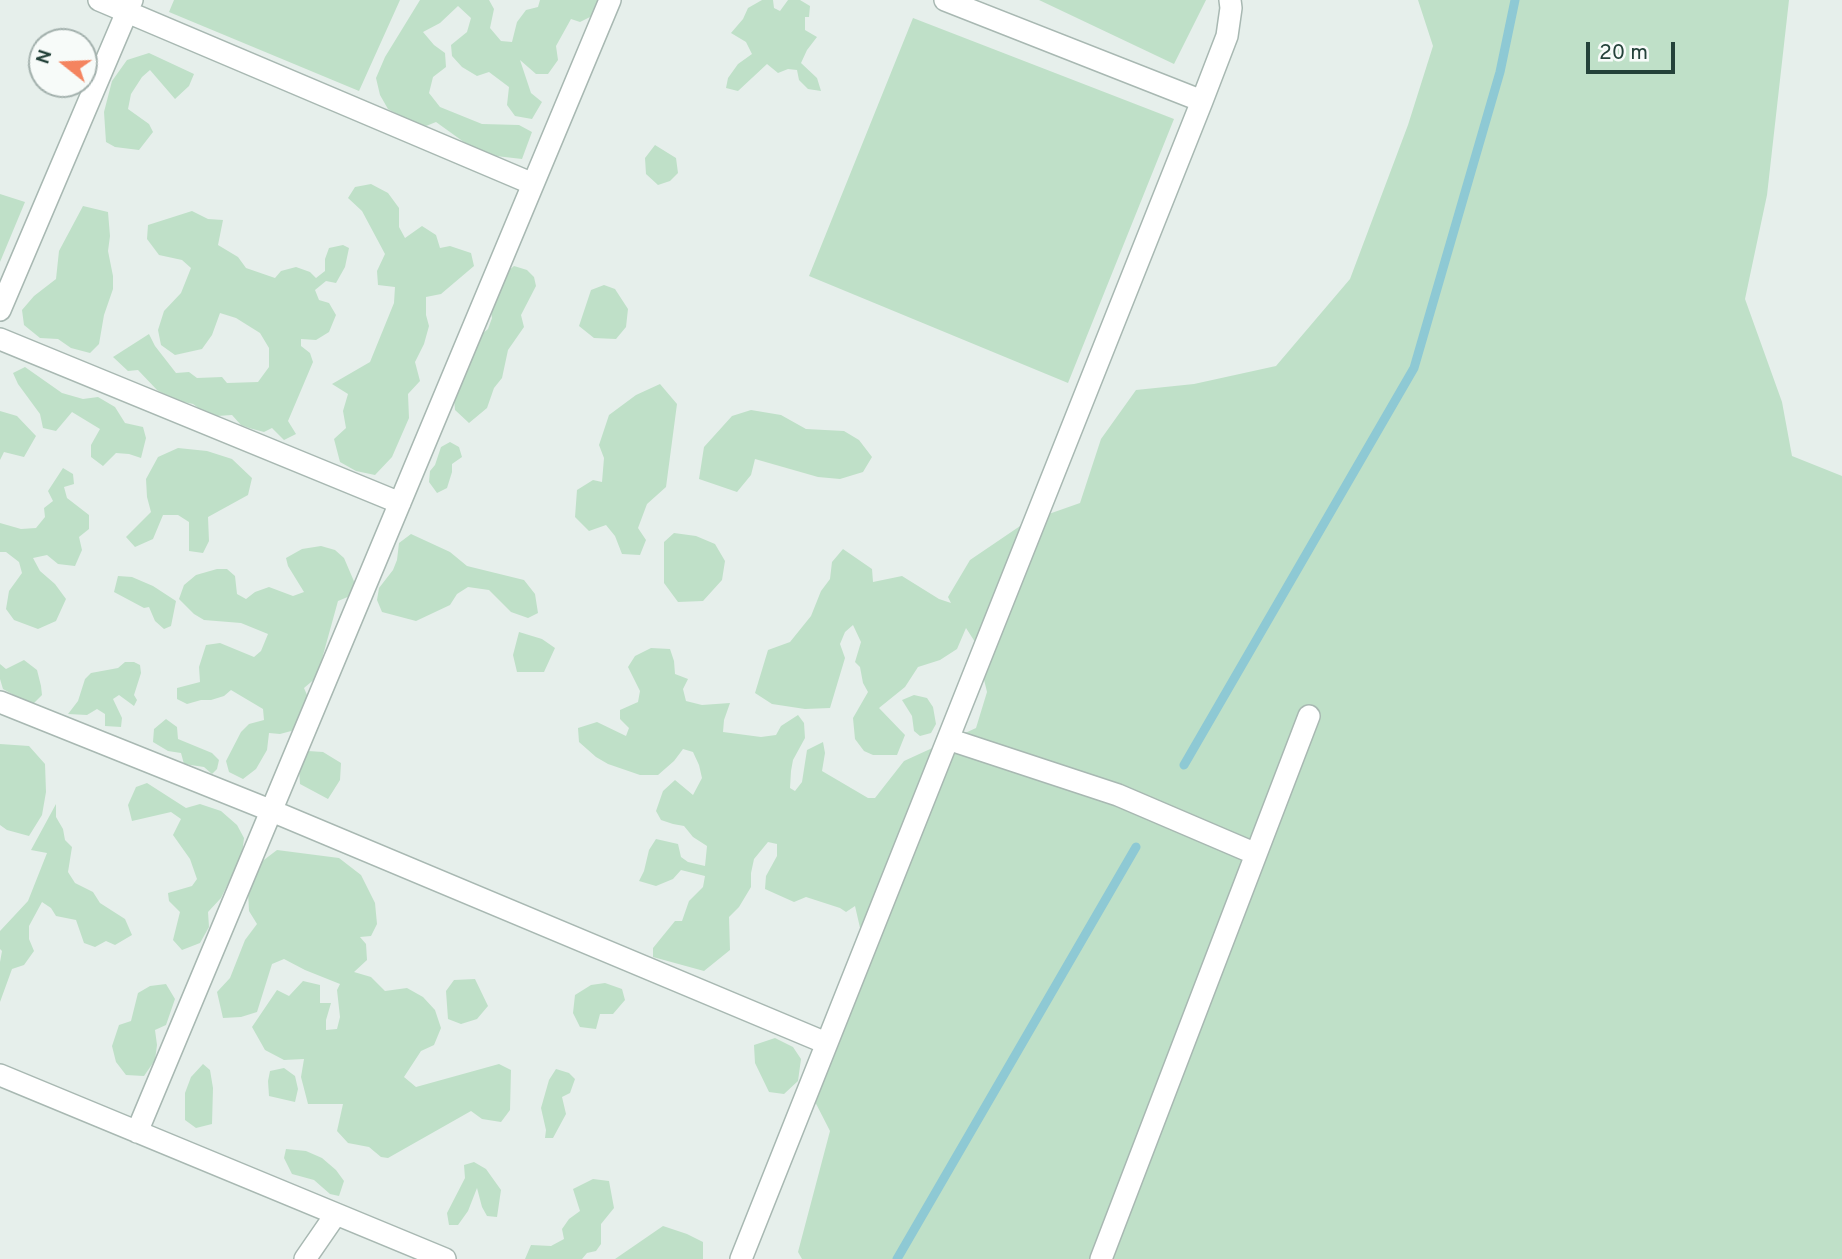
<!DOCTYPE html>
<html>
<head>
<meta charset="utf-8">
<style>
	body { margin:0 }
	#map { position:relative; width:1842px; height:1259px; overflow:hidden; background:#e6efeb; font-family:Overpass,sans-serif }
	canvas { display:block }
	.north { position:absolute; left:28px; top:28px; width:70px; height:70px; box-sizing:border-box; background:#f7fbf9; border:2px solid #a3b1ad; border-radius:50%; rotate:288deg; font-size:19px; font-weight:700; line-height:28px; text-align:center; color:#24423a }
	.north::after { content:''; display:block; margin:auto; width:24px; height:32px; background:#f4845f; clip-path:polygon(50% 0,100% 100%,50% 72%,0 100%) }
	.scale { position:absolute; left:1586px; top:42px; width:89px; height:32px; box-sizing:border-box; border:4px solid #24423a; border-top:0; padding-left:9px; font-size:21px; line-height:24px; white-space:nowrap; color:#24423a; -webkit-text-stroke:5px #f7fbf9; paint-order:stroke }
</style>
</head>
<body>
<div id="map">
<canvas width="1842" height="1259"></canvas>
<div class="north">N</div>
<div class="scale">20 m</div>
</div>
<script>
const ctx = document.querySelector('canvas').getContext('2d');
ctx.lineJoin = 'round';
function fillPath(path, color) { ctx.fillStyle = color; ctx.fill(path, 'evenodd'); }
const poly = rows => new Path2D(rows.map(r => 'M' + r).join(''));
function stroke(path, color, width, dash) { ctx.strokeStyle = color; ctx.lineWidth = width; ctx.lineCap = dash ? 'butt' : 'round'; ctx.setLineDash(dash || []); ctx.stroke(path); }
fillPath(poly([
	[174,0,400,0,359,91,169,12],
	[420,0,489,0,494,9,490,28,501,41,512,42,517,22,526,10,538,7,540,0,597,0,599,3,592,16,580,22,571,19,556,46,558,60,548,74,536,74,520,60,531,93,542,102,532,119,515,116,507,105,509,87,489,72,477,76,462,67,452,56,451,45,467,32,471,18,458,6,440,23,423,32,434,45,445,53,446,67,433,77,429,93,440,107,482,124,519,125,532,132,522,159,496,156,468,145,436,122,426,126,410,121,388,109,380,95,376,78,385,57],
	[762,0,773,0,774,8,780,11,788,0,800,0,810,6,809,17,805,17,805,30,817,37,807,50,801,63,817,78,821,91,808,89,799,80,797,70,788,69,778,73,767,64,738,91,726,88,728,78,738,64,752,54,746,42,731,33,743,19,748,8],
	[1039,0,1206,0,1174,64],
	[1418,0,1789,0,1767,195,1745,299,1782,402,1792,456,1842,476,1842,1259,802,1259,798,1252,830,1131,809,1090,867,958,855,906,846,912,840,908,806,897,794,902,765,889,766,876,777,856,777,844,768,842,754,859,751,873,751,887,739,907,729,917,730,950,704,971,653,957,653,948,675,921,682,921,689,901,703,887,705,876,681,870,673,879,656,886,639,881,644,871,649,850,656,839,678,844,681,857,688,862,705,866,707,846,693,837,684,826,673,824,661,820,656,811,663,791,675,780,693,795,702,778,699,765,693,752,683,749,674,761,658,775,640,775,608,764,596,757,579,742,578,728,597,722,626,736,629,728,620,719,620,710,638,702,640,691,628,667,635,656,651,648,670,649,674,661,675,674,688,679,683,689,686,701,702,705,730,703,724,720,723,732,761,737,776,735,781,726,798,715,804,723,805,738,793,760,791,771,790,788,795,791,802,782,807,750,823,742,825,753,822,771,868,798,875,798,904,761,976,728,987,692,975,642,966,628,957,649,940,660,918,667,905,687,879,708,905,735,897,755,873,755,864,751,855,739,853,718,868,692,863,683,860,667,855,662,861,642,853,625,845,632,840,644,845,658,830,708,805,709,772,704,755,693,768,650,790,642,811,616,821,591,830,579,832,562,843,549,872,569,873,582,902,576,939,599,951,603,948,597,970,560,1026,522,1080,503,1101,439,1136,390,1194,384,1276,366,1350,279,1408,125,1433,46],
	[913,18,1174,119,1068,383,809,276],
	[149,53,194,74,189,86,175,99,150,70,142,77,131,94,128,109,149,124,153,132,139,150,115,147,106,142,104,112,112,81,127,60],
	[655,145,676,158,678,173,670,181,658,185,646,174,645,158],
	[371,184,388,193,399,208,399,227,405,238,422,226,436,235,440,248,450,246,471,253,474,266,441,294,426,297,426,315,429,326,424,344,415,362,420,381,408,394,409,418,392,457,375,475,356,471,340,462,334,439,346,428,343,411,348,394,332,384,370,362,394,303,395,287,378,285,377,271,385,254,362,211,348,198,355,187],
	[0,194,25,202,0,262],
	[83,206,108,212,110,236,108,251,113,276,113,289,104,315,99,344,90,353,71,348,58,339,40,338,24,325,22,310,34,296,56,279,59,251],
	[192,211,208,219,223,220,218,245,238,257,246,268,275,278,281,271,296,267,310,272,316,278,325,271,325,259,329,248,343,245,349,248,345,267,336,283,326,281,315,290,319,300,329,303,336,315,329,332,316,340,301,339,301,346,310,353,313,362,288,421,296,434,284,440,272,428,264,432,249,428,241,425,232,415,217,416,204,412,193,404,174,400,157,390,138,370,128,371,113,357,149,334,155,346,176,373,189,372,197,378,222,377,227,383,258,382,269,367,269,348,260,333,236,318,220,313,212,335,202,349,175,355,161,345,158,330,164,311,181,293,191,268,182,260,159,255,147,239,148,225],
	[514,266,527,270,534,277,536,286,521,315,524,327,508,350,502,378,494,388,487,408,469,423,455,410,454,398,477,338,488,329,492,318,490,306,504,274],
	[604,285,615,289,628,309,626,327,616,339,594,338,579,326,591,290],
	[25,367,62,393,83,399,98,397,115,407,125,423,143,427,146,438,141,458,129,454,116,453,103,466,91,457,91,445,100,429,72,412,56,431,43,428,40,414,18,384,13,373],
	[660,384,677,404,666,487,647,504,638,528,646,540,640,555,622,554,615,536,606,525,589,531,575,517,577,490,593,480,602,482,604,458,599,445,609,415,636,395],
	[751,410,781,415,806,429,844,431,859,440,872,457,863,472,840,479,818,477,755,459,751,475,737,492,699,479,704,447,732,416],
	[0,411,17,416,36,436,24,457,4,452,0,460],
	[450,442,459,447,462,457,452,464,452,472,447,488,437,493,429,482,430,471,435,465,441,447],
	[178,448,207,451,232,459,252,478,248,495,208,517,209,541,203,553,189,551,189,522,178,515,163,515,153,539,135,547,126,537,151,512,147,497,146,479,158,457],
	[63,468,73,474,74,484,64,487,67,498,89,515,89,529,79,537,82,550,75,566,58,564,47,555,33,558,40,571,55,584,66,599,56,621,38,629,14,620,6,609,9,591,22,573,19,562,6,552,0,552,0,523,21,529,36,528,45,517,44,508,53,501,48,491],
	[674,533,696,536,715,544,725,561,722,580,703,601,678,602,664,583,664,542],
	[411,534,450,552,467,566,524,580,535,594,538,613,528,618,511,612,489,590,468,587,457,594,450,605,416,621,382,612,377,600,379,588,393,570,397,560,399,543],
	[321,546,335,550,344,558,356,586,350,596,338,601,317,677,304,688,307,695,306,709,295,730,280,734,269,733,267,750,256,769,243,779,229,772,226,761,241,732,249,724,264,720,263,709,231,690,224,696,211,700,201,700,187,704,177,699,177,688,200,682,199,667,206,645,220,643,254,657,261,651,268,634,241,623,204,620,194,614,179,599,184,585,196,575,217,569,227,569,235,576,237,594,246,599,255,592,269,587,293,596,304,592,288,566,286,558,302,549],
	[118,576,132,577,153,586,176,601,171,626,164,629,155,621,149,607,144,608,114,592],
	[519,632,542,639,555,648,544,672,517,672,513,655],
	[24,660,37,670,41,686,42,695,32,705,3,689,0,679,0,664,6,669],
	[125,662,134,662,140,665,141,673,134,695,137,700,134,706,119,695,113,699,122,718,121,727,105,726,105,714,97,709,87,715,68,714,78,701,85,679,91,673,118,668],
	[914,695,927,698,933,707,936,724,931,733,920,736,914,731,912,716,902,700],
	[166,719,177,727,178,739,212,753,219,760,217,769,212,774,204,767,184,764,181,753,168,751,153,742,154,729],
	[0,744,29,746,45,764,46,792,42,815,29,836,7,830,0,825],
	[308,751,323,752,341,763,340,780,328,799,300,784,299,768],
	[147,783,186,808,200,804,221,811,237,825,244,838,242,855,221,898,208,912,209,927,200,943,182,950,173,940,180,912,169,901,168,893,192,886,197,879,190,859,173,835,181,819,171,812,132,821,128,805,136,787],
	[56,804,56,817,63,829,65,840,72,847,68,872,75,883,93,892,100,903,125,919,132,935,115,945,106,941,95,947,84,943,76,920,56,916,51,908,42,902,29,926,29,939,34,951,24,965,12,969,0,1002,0,962,2,951,0,949,0,931,28,901,47,853,31,850],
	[277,850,339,858,361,875,375,903,377,924,371,936,360,937,366,944,367,960,354,972,371,977,385,991,407,988,423,997,435,1010,441,1028,434,1045,421,1051,404,1077,416,1087,499,1064,511,1070,510,1110,501,1122,482,1119,471,1111,388,1158,381,1157,369,1147,348,1143,337,1131,343,1104,308,1104,301,1077,304,1059,284,1060,265,1050,252,1027,277,990,289,996,303,981,320,985,320,1003,331,1003,326,1020,326,1030,337,1029,340,1017,337,990,340,984,305,970,284,959,272,964,257,1012,241,1017,223,1018,217,992,230,978,245,940,257,924,249,911,248,891,256,866],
	[475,979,488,1006,477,1019,461,1024,448,1019,446,991,454,980],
	[605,983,622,989,625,1000,613,1014,600,1014,596,1029,580,1027,573,1013,575,995,591,985],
	[166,984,175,999,166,1025,155,1030,157,1045,155,1060,144,1076,126,1075,116,1062,112,1046,119,1025,131,1021,138,993,150,986],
	[775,1038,793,1047,801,1059,798,1081,784,1094,769,1092,755,1063,754,1045],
	[203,1064,210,1070,213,1088,212,1124,196,1128,185,1120,185,1093,191,1077],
	[284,1068,295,1076,298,1089,295,1102,269,1096,268,1081,270,1071],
	[556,1069,569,1073,575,1079,570,1093,562,1097,566,1114,553,1138,545,1138,546,1130,541,1108,549,1080],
	[286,1149,306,1151,322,1158,336,1170,344,1181,339,1196,330,1194,314,1180,292,1174,284,1158],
	[474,1162,486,1169,501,1190,497,1217,487,1216,482,1207,477,1188,468,1211,458,1225,449,1225,447,1213,465,1178,464,1165],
	[593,1179,609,1181,614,1208,601,1224,601,1244,596,1251,587,1253,582,1259,525,1259,531,1245,551,1246,564,1239,562,1229,569,1219,580,1211,573,1189],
	[663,1226,687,1234,703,1242,703,1259,615,1259]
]), '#bfe0c8');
stroke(poly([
	[1184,765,1414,368,1500,72,1515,0],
	[897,1259,1136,847]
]), '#8ec9d4', 9);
const minor = poly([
	[99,0,533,184],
	[945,0,1202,101],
	[0,310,132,0],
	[0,339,400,503],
	[0,702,272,811,826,1043],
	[948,739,1118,795,1256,854],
	[0,1075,445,1259],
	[137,1132,610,0],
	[305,1259,336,1214],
	[741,1259,1202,101,1227,36,1231,8,1230,0],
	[1101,1259,1309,716]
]);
stroke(minor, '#a8b8b2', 24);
stroke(minor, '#fff', 21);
</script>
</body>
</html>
